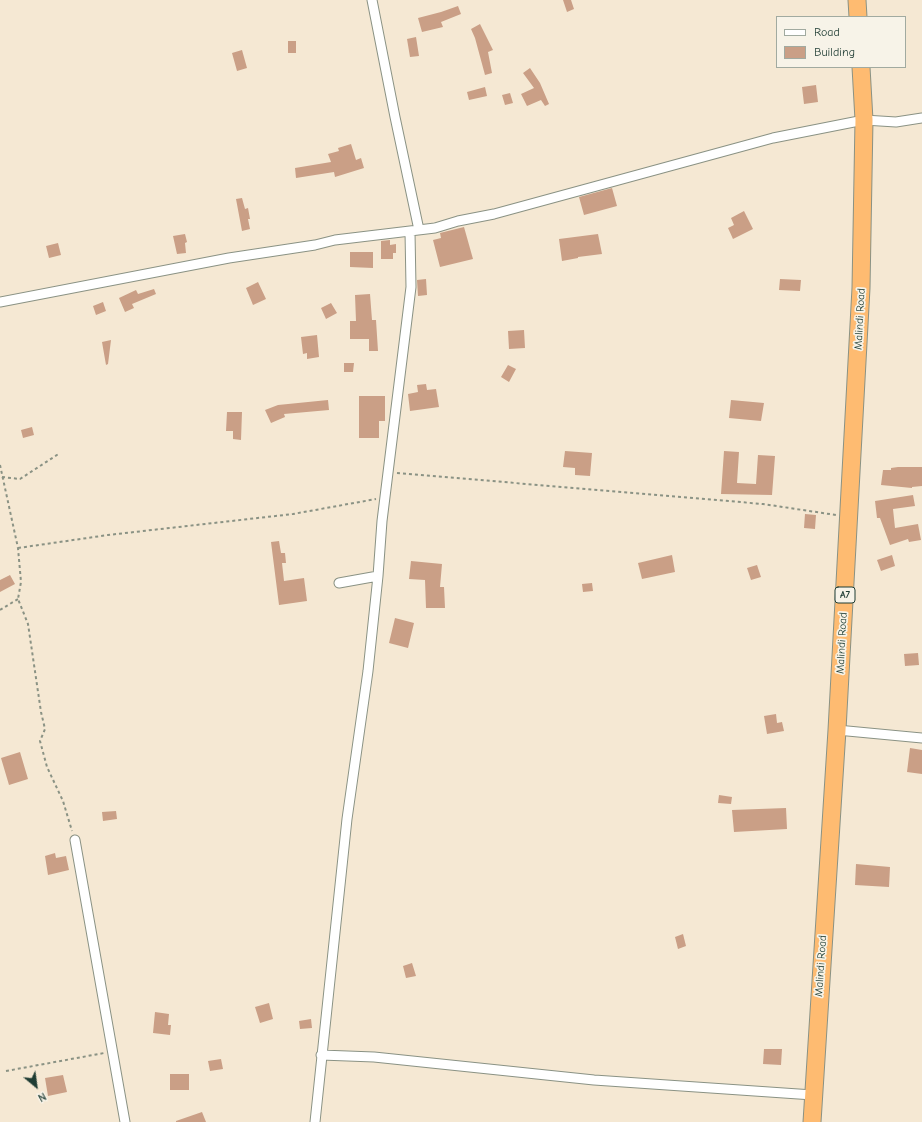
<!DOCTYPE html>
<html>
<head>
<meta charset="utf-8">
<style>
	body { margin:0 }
	#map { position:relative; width:922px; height:1122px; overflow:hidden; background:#f5e8d3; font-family:"Comic Neue",sans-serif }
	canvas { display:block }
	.legend { position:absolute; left:776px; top:16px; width:130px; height:52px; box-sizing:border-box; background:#f7f3e8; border:1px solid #a1aaa0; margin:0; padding:5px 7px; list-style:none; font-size:12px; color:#1f3d34 }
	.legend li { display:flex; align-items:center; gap:8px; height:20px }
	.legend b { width:20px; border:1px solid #a1aaa0 }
	.north { position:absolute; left:16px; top:1066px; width:40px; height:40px; -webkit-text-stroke:3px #f7f3e8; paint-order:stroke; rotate:151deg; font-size:11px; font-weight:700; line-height:16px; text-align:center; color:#1f3d34 }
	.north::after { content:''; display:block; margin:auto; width:14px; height:18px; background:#1f3d34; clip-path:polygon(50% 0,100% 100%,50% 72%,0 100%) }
</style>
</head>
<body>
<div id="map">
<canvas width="922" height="1122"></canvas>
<ul class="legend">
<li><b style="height:5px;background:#fff"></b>Road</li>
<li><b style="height:11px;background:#ca9f86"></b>Building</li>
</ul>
<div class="north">N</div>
</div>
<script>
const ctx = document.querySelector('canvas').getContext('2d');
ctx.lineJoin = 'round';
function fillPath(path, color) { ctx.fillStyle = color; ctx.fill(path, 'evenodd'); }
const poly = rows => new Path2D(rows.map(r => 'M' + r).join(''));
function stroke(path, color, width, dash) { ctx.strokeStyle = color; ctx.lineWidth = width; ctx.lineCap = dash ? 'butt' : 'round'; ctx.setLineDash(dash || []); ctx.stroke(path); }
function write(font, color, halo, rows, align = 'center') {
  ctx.font = font + ' "Comic Neue",sans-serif'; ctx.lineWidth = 3.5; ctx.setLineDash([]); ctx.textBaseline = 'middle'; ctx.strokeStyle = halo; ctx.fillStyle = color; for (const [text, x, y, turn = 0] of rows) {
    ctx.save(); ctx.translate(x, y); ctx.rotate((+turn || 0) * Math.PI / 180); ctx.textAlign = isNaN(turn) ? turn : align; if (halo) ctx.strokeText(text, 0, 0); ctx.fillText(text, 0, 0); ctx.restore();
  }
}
fillPath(poly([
	[563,0,571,0,574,9,567,12],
	[458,6,461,14,441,22,443,27,422,32,418,18,441,12],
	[480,24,493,50,488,52,492,73,485,75,475,38,471,29],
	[416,37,419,56,410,57,407,39],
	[288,41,296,41,296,53,288,53],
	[242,50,247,68,237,71,232,53],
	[530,68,540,83,549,104,545,106,541,100,527,106,521,94,534,88,523,73],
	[816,85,818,102,804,104,802,87],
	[485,87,487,96,469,100,467,92],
	[510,93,513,103,505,105,502,95],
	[351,144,356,160,361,158,364,168,335,177,334,172,296,178,295,168,331,162,328,154,339,151,338,148],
	[612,188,617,206,584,215,579,197],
	[242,198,245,209,248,208,250,219,248,219,250,229,242,231,236,199],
	[744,211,753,229,733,239,728,228,734,225,731,218],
	[464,227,473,259,440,267,433,240,441,238,440,233],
	[185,234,187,242,185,243,186,253,177,254,173,236],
	[598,234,602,254,578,257,578,258,562,261,559,239],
	[390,240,390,245,396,244,396,253,393,253,393,259,381,259,381,241],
	[58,243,61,255,49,258,46,246],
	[350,252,373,252,373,268,350,267],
	[426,279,427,295,418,296,417,280],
	[780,279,801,280,800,291,779,290],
	[258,282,266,299,253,305,246,288],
	[154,289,156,294,132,304,134,308,125,312,119,298,136,290,138,294],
	[370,294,372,320,376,320,378,351,369,351,369,339,350,339,350,321,356,321,355,295],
	[103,302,106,311,96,315,93,306],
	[331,303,337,313,326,319,321,308],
	[524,330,525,348,509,349,508,331],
	[317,335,319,357,307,359,307,353,303,354,301,337],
	[111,340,108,364,106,365,102,342],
	[344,363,354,363,353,372,344,372],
	[508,365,516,369,509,382,501,377],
	[426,384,427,390,436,389,439,407,410,411,408,394,418,392,417,385],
	[359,396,385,396,385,421,379,421,379,438,359,438],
	[328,400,329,410,284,414,285,417,271,423,265,410,278,405],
	[731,400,764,403,761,421,729,418],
	[227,412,242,412,241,440,233,439,233,431,226,431],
	[32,427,34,435,23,438,21,430],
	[565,451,592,453,590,476,575,475,575,468,563,467],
	[724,451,739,452,737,483,756,484,758,455,775,456,772,495,721,494],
	[898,467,922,467,922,486,912,487,912,488,881,485,883,470,891,470,891,468],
	[913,495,915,506,893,509,895,528,918,524,921,540,909,542,908,539,890,545,880,518,877,518,875,501],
	[805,514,816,515,815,529,804,528],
	[279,541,281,553,285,553,286,563,282,563,284,581,304,578,307,601,279,605,271,542],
	[672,555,675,572,642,579,638,563],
	[892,555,895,566,881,571,877,560],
	[411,561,442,564,440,587,444,587,445,608,426,608,425,580,409,579],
	[757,565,761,577,751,580,747,568],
	[10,575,15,584,0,592,0,580],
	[592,583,593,591,583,592,582,584],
	[395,618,414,623,408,648,389,643],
	[918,653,919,665,905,666,904,654],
	[776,714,777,723,782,722,784,731,767,734,764,716],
	[910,748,922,750,922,774,907,772],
	[20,752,28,779,9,785,1,758],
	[719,795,732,797,731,804,718,803],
	[786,808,787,829,734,832,732,810],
	[116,811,117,819,103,821,102,812],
	[55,853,56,858,66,856,69,870,48,875,45,856],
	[856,864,890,867,889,887,855,885],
	[683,934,686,946,678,949,675,937],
	[412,963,416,976,406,978,403,966],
	[269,1003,273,1019,260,1023,255,1007],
	[155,1012,169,1014,168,1025,171,1025,170,1035,153,1033],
	[311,1019,312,1028,300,1029,299,1021],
	[764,1049,782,1049,781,1065,763,1064],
	[221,1059,223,1069,210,1071,208,1061],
	[170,1074,189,1074,189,1090,170,1090],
	[63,1075,67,1092,48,1096,45,1078],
	[202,1112,206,1122,176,1122,176,1121]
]), '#ca9f86');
const street = poly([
	[372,0,395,117,419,230],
	[0,302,229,258,315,245,335,240,435,228,458,221,494,214,773,138,864,120,896,122,922,118],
	[339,583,378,576],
	[837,730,922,738],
	[75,840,125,1122],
	[321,1055,374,1057,594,1080,813,1095],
	[315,1122,347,819,368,671,378,576,382,521,411,287,410,232]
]);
const highway = poly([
	[857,0,858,17],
	[812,1122,837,730,861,288,864,120,861,67]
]);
stroke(street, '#8a9284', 11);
stroke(highway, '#8a9284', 19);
stroke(poly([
	[0,465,18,548,21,582,18,599,28,624,41,712,45,729,40,741,47,767,63,801,72,831],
	[397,473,763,504,836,515],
	[2,477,20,479,60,453],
	[18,548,108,535,293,514,376,499],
	[0,610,18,599],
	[6,1071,104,1053]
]), '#8a9284', 2, [3, 3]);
stroke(street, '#fff', 9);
stroke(highway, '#febb71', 17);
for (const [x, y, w] of [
	[845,595,20]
]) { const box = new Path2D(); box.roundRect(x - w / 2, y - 8, w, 16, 3); ctx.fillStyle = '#f7f3e8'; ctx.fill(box); stroke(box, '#1f3d34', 1); }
write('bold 10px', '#1f3d34', null, [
	["A7",845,595]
]);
write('11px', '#1f3d34', '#f7f3e8', [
	["Malindi Road",860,319,-87],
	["Malindi Road",842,643,-87],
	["Malindi Road",821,966,-86]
]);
</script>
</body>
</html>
